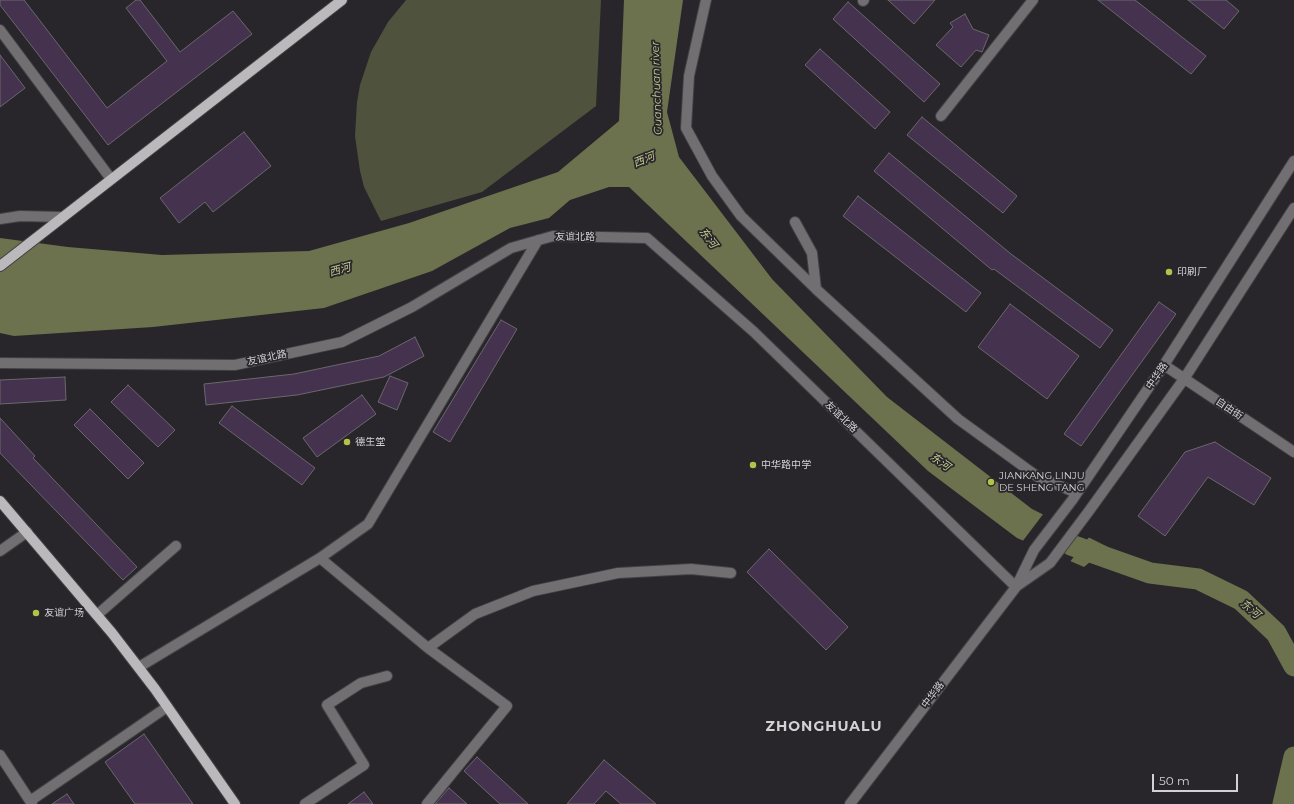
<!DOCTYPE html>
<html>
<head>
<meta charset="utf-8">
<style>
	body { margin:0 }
	#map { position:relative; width:1294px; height:804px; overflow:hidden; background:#28262a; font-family:Montserrat,sans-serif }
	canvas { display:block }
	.scale { position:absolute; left:1152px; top:774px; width:86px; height:18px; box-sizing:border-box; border:2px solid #d3d1d4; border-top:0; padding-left:5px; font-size:12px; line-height:14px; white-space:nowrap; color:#d3d1d4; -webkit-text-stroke:3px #28262a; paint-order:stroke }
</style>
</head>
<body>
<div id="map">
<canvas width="1294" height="804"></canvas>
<div class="scale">50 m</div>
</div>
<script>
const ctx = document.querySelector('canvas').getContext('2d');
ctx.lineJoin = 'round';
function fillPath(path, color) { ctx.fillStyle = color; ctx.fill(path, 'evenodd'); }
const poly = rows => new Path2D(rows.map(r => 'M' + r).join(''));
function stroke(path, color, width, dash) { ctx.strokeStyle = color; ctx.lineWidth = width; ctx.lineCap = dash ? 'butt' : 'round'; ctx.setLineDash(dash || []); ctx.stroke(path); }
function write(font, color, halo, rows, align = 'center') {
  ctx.font = font + ' Montserrat,"Noto Sans SC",sans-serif'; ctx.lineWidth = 3.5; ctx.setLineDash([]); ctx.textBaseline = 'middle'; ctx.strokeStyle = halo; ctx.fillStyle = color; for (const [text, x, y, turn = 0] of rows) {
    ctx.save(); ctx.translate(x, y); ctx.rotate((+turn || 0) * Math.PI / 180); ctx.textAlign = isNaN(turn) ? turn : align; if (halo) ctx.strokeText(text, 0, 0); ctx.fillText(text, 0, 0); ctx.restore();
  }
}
fillPath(poly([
	[406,0,601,0,596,106,482,192,381,221,364,187,360,171,355,136,357,102,360,85,371,52,388,22]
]), '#4f523c');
fillPath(poly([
	[624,0,683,0,667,112,679,157,772,279,887,397,1032,509,1108,547,1084,567,1017,538,928,471,629,187,609,187,570,200,549,218,510,228,432,271,324,308,153,327,14,336,0,333,0,238,68,247,162,255,309,251,409,223,558,172,619,121]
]), '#6c714e');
fillPath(poly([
	[1044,513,1090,536,1069,563,1022,542]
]), '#28262a');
stroke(poly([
	[1071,545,1150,573,1198,579,1241,600,1276,633,1294,666],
	[1283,804,1294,757]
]), '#6c714e', 21);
const building = poly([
	[0,0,24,0,107,108,167,61,126,8,136,0,140,0,180,52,233,11,252,34,108,145,0,5,0,0],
	[888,0,935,0,914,24,888,0],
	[1098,0,1135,0,1206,56,1191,74,1098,0],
	[1188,0,1226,0,1239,11,1224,29,1188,0],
	[848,2,940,84,924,102,833,19,848,2],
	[965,14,973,29,989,35,982,52,976,50,961,67,936,45,953,27,950,23,965,14],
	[820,49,890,112,875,129,805,65,820,49],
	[0,55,25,88,0,107,0,55],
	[922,117,1017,196,1003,213,907,135,922,117],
	[244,132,271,166,213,212,205,202,179,223,160,198,244,132],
	[889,153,1011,254,1113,330,1100,348,994,269,992,270,874,171,889,153],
	[858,196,981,293,966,312,843,216,858,196],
	[1159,302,1176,314,1081,446,1064,434,1159,302],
	[1010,304,1079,356,1047,399,978,347,1010,304],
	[501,320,517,329,450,442,433,432,501,320],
	[415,337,424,356,384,377,297,395,206,405,204,384,294,374,379,356,415,337],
	[390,376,408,383,397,410,378,402,390,376],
	[65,377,66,400,0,404,0,380,65,377],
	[128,385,175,430,158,447,111,402,128,385],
	[362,395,376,414,317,457,303,438,362,395],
	[232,406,315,468,302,485,219,423,232,406],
	[90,409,144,463,128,479,74,425,90,409],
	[0,418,35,456,33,458,137,567,123,580,0,453,0,418],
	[1215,442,1271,478,1254,505,1208,477,1165,536,1138,516,1185,452,1215,442],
	[769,549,848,627,826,650,747,572,769,549],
	[144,734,193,804,135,804,105,762,144,734],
	[477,757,528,804,500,804,464,771,477,757],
	[604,760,656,804,621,804,606,791,594,804,567,804,604,760],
	[449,788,467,804,435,804,449,788],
	[364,792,373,804,348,804,364,792],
	[67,794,74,804,52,804,67,794]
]);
fillPath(building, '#44324e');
stroke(building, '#6b686d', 1);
const minor = poly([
	[706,0,689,76,686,128,712,176,741,216,816,289],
	[863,1,864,0],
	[0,30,111,179],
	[941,116,1033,0],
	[0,219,20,216,62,217],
	[795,222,812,253,816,289,958,419,1038,477,1077,493],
	[0,363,235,365,342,342,412,307,511,248,553,236,647,238,754,332,1016,587],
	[1164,365,1294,452],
	[0,551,27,532],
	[320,558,428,648,507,706,427,804],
	[1017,586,1050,563,1089,511,1184,379,1294,208],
	[97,615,176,546],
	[428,648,475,614,533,591,618,573,691,569,731,573],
	[139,667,320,558,368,524,538,240],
	[0,755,32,804],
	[30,801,167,707],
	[305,804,364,765,327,705,361,683,387,676],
	[850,804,1016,587,1034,550,1073,499,1164,365,1294,161]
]);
const major = poly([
	[0,266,342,0],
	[0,501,112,633,155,689,235,804]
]);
stroke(minor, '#434145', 12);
stroke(major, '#434145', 12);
stroke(minor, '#716f72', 10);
stroke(major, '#bcb9bd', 10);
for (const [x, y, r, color] of [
	[1169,272,4,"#b5c249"],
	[347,442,4,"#b5c249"],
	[753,465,4,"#b5c249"],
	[991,482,4,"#b5c249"],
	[36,613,4,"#b5c249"]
]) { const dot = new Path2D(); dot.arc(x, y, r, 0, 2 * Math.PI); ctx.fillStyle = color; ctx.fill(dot); stroke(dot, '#28262a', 1.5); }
write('10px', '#d3d1d4', '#28262a', [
	["友谊北路",575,237],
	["友谊北路",267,358,-12],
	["中华路",1157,376,-56],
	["自由街",1229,409,34],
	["友谊北路",841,417,44],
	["中华路",933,695,-53]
]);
write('10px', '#d3d1d4', '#28262a', [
	["印刷厂",1177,272],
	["德生堂",355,442],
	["中华路中学",761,465],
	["JIANKANG LINJU",999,476],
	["DE SHENG TANG",999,488],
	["友谊广场",44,613]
], 'left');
write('italic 11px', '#c3cb8d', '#28262a', [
	["Guanchuan river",657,88,-92],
	["西河",644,160,-22],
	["东河",708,238,53],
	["西河",340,270,-15],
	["东河",940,462,36],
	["东河",1250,609,41]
]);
ctx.letterSpacing = '1px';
write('bold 14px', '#d3d1d4', '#28262a', [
	["ZHONGHUALU",824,727]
]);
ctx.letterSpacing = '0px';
</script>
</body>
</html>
